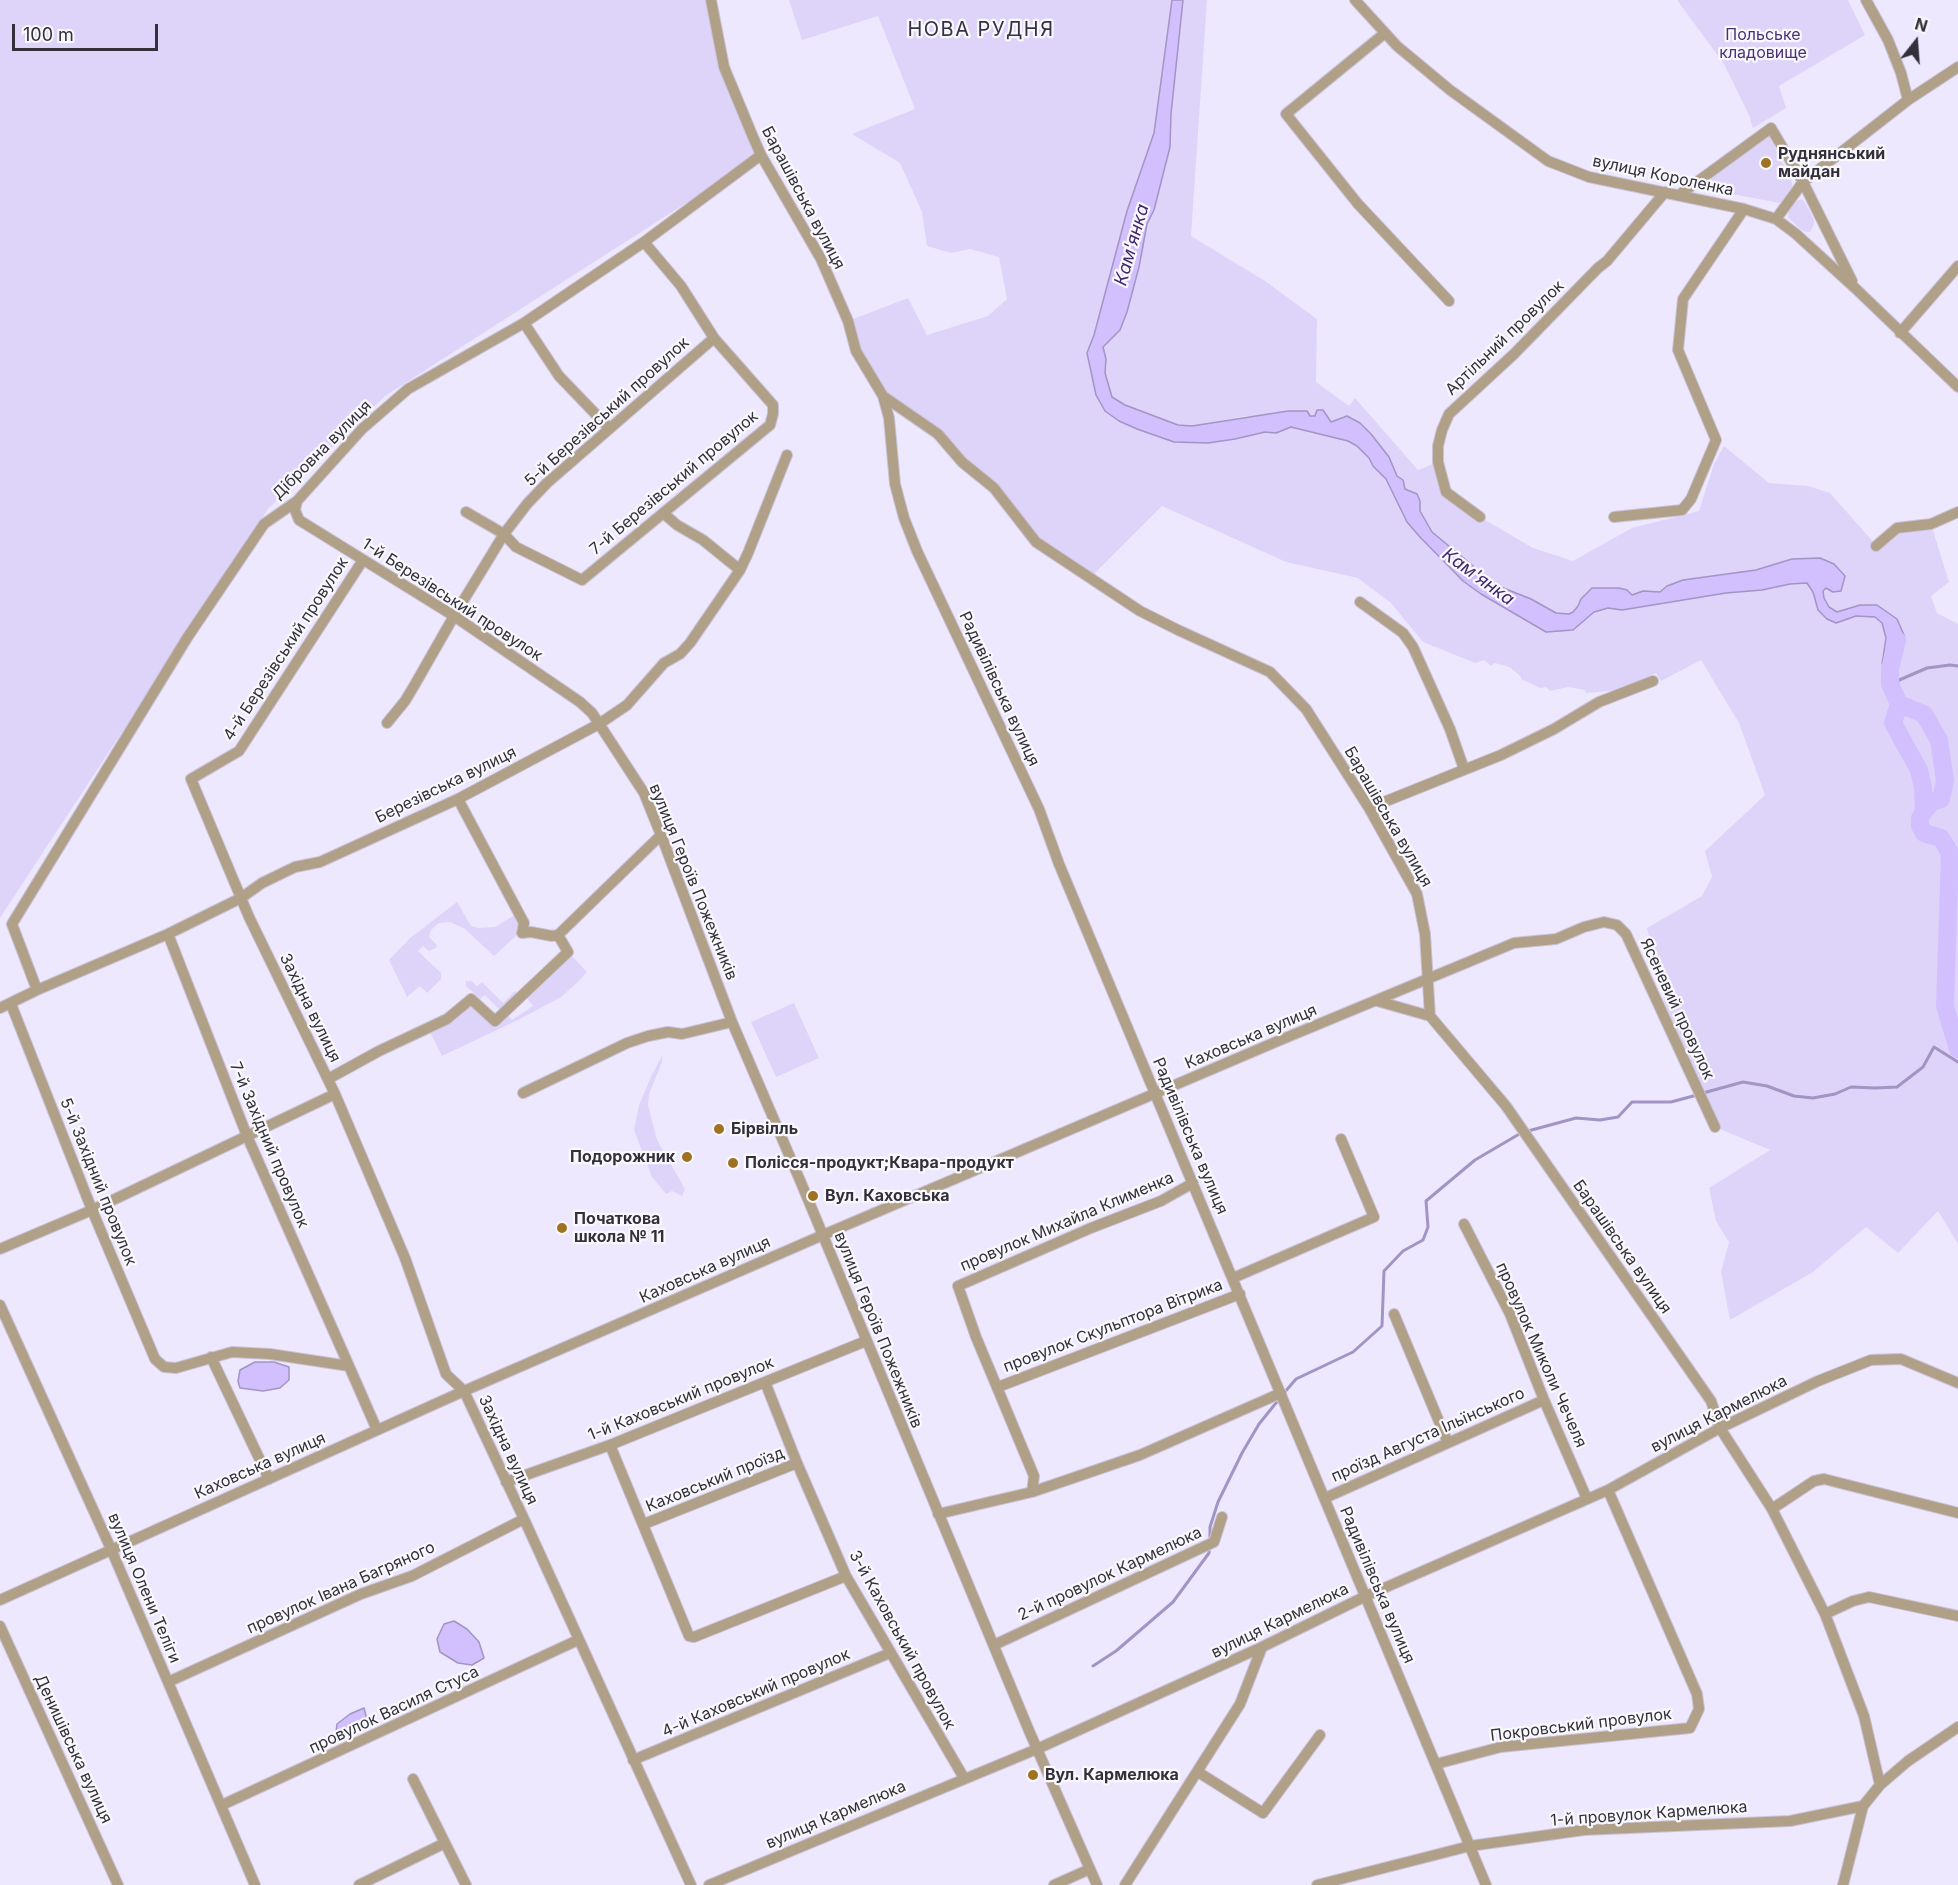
<!DOCTYPE html>
<html>
<head>
<meta charset="utf-8">
<style>
	body { margin:0 }
	#map { position:relative; width:1958px; height:1885px; overflow:hidden; background:#eee8ff; font-family:Inter,sans-serif }
	canvas { display:block }
	.north { position:absolute; left:1886px; top:12px; width:60px; height:60px; -webkit-text-stroke:4px #f9f8fd; paint-order:stroke; rotate:17deg; font-size:16px; font-weight:700; line-height:24px; text-align:center; color:#333039 }
	.north::after { content:''; display:block; margin:auto; width:21px; height:27px; background:#333039; clip-path:polygon(50% 0,100% 100%,50% 72%,0 100%) }
	.scale { position:absolute; left:12px; top:24px; width:146px; height:27px; box-sizing:border-box; border:3px solid #333039; border-top:0; padding-left:8px; font-size:18px; line-height:21px; white-space:nowrap; color:#333039; -webkit-text-stroke:4px #f9f8fd; paint-order:stroke }
</style>
</head>
<body>
<div id="map">
<canvas width="1958" height="1885"></canvas>
<div class="north">N</div>
<div class="scale">100 m</div>
</div>
<script>
const ctx = document.querySelector('canvas').getContext('2d');
ctx.lineJoin = 'round';
function fillPath(path, color) { ctx.fillStyle = color; ctx.fill(path, 'evenodd'); }
const poly = rows => new Path2D(rows.map(r => 'M' + r).join(''));
function stroke(path, color, width, dash) { ctx.strokeStyle = color; ctx.lineWidth = width; ctx.lineCap = dash ? 'butt' : 'round'; ctx.setLineDash(dash || []); ctx.stroke(path); }
function write(font, color, halo, rows, align = 'center') {
  ctx.font = font + ' Inter,sans-serif'; ctx.lineWidth = 4.5; ctx.setLineDash([]); ctx.textBaseline = 'middle'; ctx.strokeStyle = halo; ctx.fillStyle = color; for (const [text, x, y, turn = 0] of rows) {
    ctx.save(); ctx.translate(x, y); ctx.rotate((+turn || 0) * Math.PI / 180); ctx.textAlign = isNaN(turn) ? turn : align; if (halo) ctx.strokeText(text, 0, 0); ctx.fillText(text, 0, 0); ctx.restore();
  }
}
fillPath(poly([
	[0,0,711,0,724,67,761,155,385,396,268,509,0,918],
	[789,0,1172,0,1154,133,1127,211,1094,335,1087,353,1096,395,1105,411,1174,442,1208,443,1235,439,1265,432,1276,433,1291,427,1348,441,1357,445,1369,458,1373,466,1386,479,1435,554,1481,594,1546,632,1561,631,1594,612,1608,608,1622,610,1726,593,1762,590,1790,584,1807,583,1813,592,1818,610,1827,619,1845,620,1856,616,1866,616,1875,617,1882,623,1886,638,1886,647,1882,655,1882,664,1899,662,1904,635,1860,605,1837,612,1829,607,1824,598,1823,591,1826,588,1841,591,1845,576,1834,564,1821,558,1792,559,1756,570,1683,580,1667,586,1660,592,1655,591,1632,595,1619,588,1592,588,1581,599,1578,606,1573,612,1569,614,1556,613,1531,599,1496,585,1432,532,1420,511,1420,501,1405,489,1403,480,1397,476,1389,457,1371,434,1339,418,1331,422,1325,415,1316,417,1275,412,1264,416,1246,416,1192,426,1178,425,1125,405,1112,397,1105,373,1106,359,1103,347,1120,330,1127,312,1139,267,1147,224,1154,210,1170,147,1171,114,1183,0,1207,0,1191,236,1265,281,1317,319,1316,382,1349,406,1355,398,1418,470,1438,462,1446,492,1480,517,1533,548,1573,561,1632,528,1699,511,1714,464,1724,446,1769,483,1808,486,1830,493,1876,545,1897,528,1931,524,1949,582,1931,596,1937,613,1958,624,1958,1244,1938,1211,1898,1253,1866,1227,1813,1272,1730,1320,1721,1272,1729,1242,1716,1221,1709,1188,1770,1150,1715,1127,1672,1034,1647,928,1702,896,1712,877,1705,851,1765,795,1739,723,1701,660,1661,681,1656,673,1619,690,1586,693,1585,690,1568,687,1550,691,1546,687,1540,688,1521,679,1521,677,1511,668,1503,665,1494,663,1491,666,1484,660,1475,663,1423,642,1391,603,1358,578,1286,562,1162,506,1090,578,1036,542,938,434,883,396,848,321,908,298,927,335,988,316,1007,299,999,257,970,249,951,253,927,246,922,212,900,163,852,134,915,109,878,16,802,40],
	[1677,0,1848,0,1865,35,1779,86,1786,108,1753,128,1749,115,1724,64],
	[1768,133,1792,182,1792,188,1780,203,1695,187],
	[1802,199,1806,204,1814,220,1814,225,1810,232,1806,232,1800,229,1788,217,1789,211,1796,201],
	[457,902,471,926,478,928,495,927,516,914,520,926,518,934,494,956,465,929,450,922,439,923,431,930,429,937,437,945,436,948,429,951,423,946,418,951,441,973,441,979,427,993,420,986,407,997,389,960,410,938],
	[571,955,587,972,579,981,561,997,518,1020,442,1056,430,1032,455,1020,471,1006,473,1007,495,1026,508,1015,512,1020,533,1006,526,997],
	[466,980,468,982,470,980,477,986,482,982,503,1003,515,991,517,993,500,1010,485,995,480,999,466,986],
	[794,1003,819,1058,776,1077,751,1022],
	[662,1056,662,1062,649,1094,648,1105,657,1140,685,1189,682,1196,672,1191,666,1194,652,1177,634,1130,639,1105,652,1075]
]), '#ded4fa');
const water = poly([
	[1172,0,1183,0,1171,114,1170,147,1154,210,1147,224,1139,267,1127,312,1120,330,1103,347,1106,359,1105,373,1112,397,1125,405,1178,425,1192,426,1288,411,1307,411,1310,416,1315,416,1317,410,1323,410,1331,422,1347,416,1360,423,1371,434,1389,457,1397,476,1403,480,1405,489,1417,494,1420,501,1420,511,1432,532,1496,585,1531,599,1556,613,1569,614,1573,612,1578,606,1581,599,1592,588,1619,588,1627,590,1632,595,1643,591,1660,592,1667,586,1683,580,1756,570,1792,559,1820,558,1834,564,1845,576,1841,591,1833,592,1826,588,1823,591,1824,598,1829,607,1837,612,1860,605,1877,605,1897,619,1904,635,1899,663,1882,664,1886,638,1882,623,1875,617,1856,616,1836,623,1827,619,1818,610,1813,592,1807,583,1790,584,1762,590,1726,593,1622,610,1608,608,1594,612,1573,630,1546,632,1481,594,1463,581,1419,536,1407,522,1386,479,1373,466,1369,458,1357,446,1348,441,1291,427,1276,433,1265,432,1235,439,1208,443,1174,442,1137,429,1119,421,1105,411,1096,395,1087,353,1094,335,1127,211,1154,133,1172,0],
	[255,1362,274,1362,289,1367,289,1380,280,1388,263,1391,240,1388,238,1381,240,1370,255,1362],
	[454,1621,467,1629,479,1642,484,1658,472,1665,458,1663,440,1652,437,1639,444,1624,454,1621],
	[364,1708,368,1724,349,1735,336,1732,337,1724,350,1714,364,1708]
]);
fillPath(water, '#d2bffe');
stroke(water, '#a294c3', 1.5);
stroke(poly([
	[1890,684,1927,668,1950,665,1958,666],
	[1703,1093,1743,1082,1767,1086,1794,1096,1813,1098,1835,1094,1851,1087,1875,1088,1897,1087,1923,1067,1934,1047,1958,1062],
	[1528,1131,1576,1118,1600,1120,1618,1117,1632,1102,1671,1102,1697,1095],
	[1284,1393,1296,1379,1353,1352,1382,1326,1384,1271,1403,1251,1423,1240,1428,1227,1426,1201,1475,1160,1521,1133],
	[1210,1541,1210,1527,1218,1502,1242,1453,1259,1424,1280,1398],
	[1093,1666,1116,1651,1173,1602,1209,1553,1209,1547]
]), '#a294c3', 3);
stroke(poly([
	[1897,640,1890,669,1890,684,1899,704,1924,714,1939,740,1942,760,1945,781,1941,799,1932,802,1924,811,1920,818,1920,826,1924,833,1941,838,1950,853,1945,1006,1958,1049],
	[1899,704,1893,723,1919,770,1923,788,1924,811]
]), '#d2bffe', 18);
const minor = poly([
	[711,0,724,67,753,137,761,155,821,259,848,321,856,351,883,396,938,434,962,462,994,488,1036,542,1140,611,1178,630,1270,672,1306,709,1369,808,1417,894,1425,934,1430,1016,1506,1106,1711,1401,1720,1428,1772,1509,1825,1614,1864,1716,1880,1785],
	[1355,0,1397,46,1450,90,1548,161,1589,177,1744,209,1776,219,1796,234,1855,288,1958,387],
	[1866,0,1888,40,1901,73,1908,100],
	[1385,33,1286,114,1358,204,1449,301],
	[1679,195,1771,128,1803,182,1852,281],
	[1776,219,1803,182,1908,100,1958,67],
	[524,323,559,376,609,428],
	[1900,333,1958,266],
	[883,396,889,418,895,484,904,518,917,551,1039,809,1059,864,1486,1885],
	[297,501,295,510,299,520,454,616,580,702,592,713,644,793,661,835,732,1022,802,1185,1030,1733,1097,1885],
	[466,512,504,534,516,547,582,580,770,425,773,414,773,405,714,338,681,286,644,242],
	[663,513,677,525,703,540,740,570],
	[1480,517,1446,492,1438,462,1438,446,1442,430,1449,414,1514,354,1598,268,1607,261,1665,192],
	[1614,517,1682,510,1691,499,1716,440,1678,350,1683,299,1744,209],
	[1876,546,1897,528,1931,524,1958,512],
	[363,560,239,751,191,779,249,917,335,1094,405,1258,446,1374,464,1391,524,1519,691,1885],
	[1360,602,1403,633,1413,647,1450,729,1464,769],
	[387,723,405,701,414,686,454,616,504,534,527,504,547,483,714,338],
	[1369,808,1501,755,1554,729,1599,702,1653,681],
	[168,934,247,1136,349,1366],
	[558,935,661,835],
	[37,990,12,924,187,638,264,524,297,501,362,429,408,389,524,323,644,242,761,155],
	[1377,1001,1430,1016],
	[11,1004,92,1210,155,1359,164,1367,176,1368,232,1352,270,1354,349,1366,377,1430],
	[0,1008,37,990,168,934,241,898,262,883,295,867,320,862,458,799,599,724,627,705,664,663,680,654,690,643,740,570,748,553,787,455],
	[328,1079,379,1051,447,1019,471,999,495,1021,568,952,558,935,552,936,531,932,522,933,524,923,458,799],
	[523,1093,627,1043,648,1036,668,1032,682,1034,732,1022],
	[1464,1224,1510,1314,1544,1400,1587,1499],
	[0,1249,92,1210,335,1094],
	[1233,1278,1374,1217,1341,1139],
	[0,1305,111,1549,255,1885],
	[1394,1314,1448,1443],
	[211,1357,269,1479],
	[765,1382,797,1463,846,1576,964,1778],
	[998,1387,1240,1294],
	[610,1445,689,1636,694,1637,846,1576],
	[506,1482,610,1445,866,1341],
	[1032,1492,1034,1476,976,1337,958,1286,1091,1228,1161,1201,1193,1183],
	[1325,1498,1544,1400],
	[1772,1509,1814,1481,1824,1479,1958,1513],
	[938,1514,1032,1492,1140,1455,1281,1393],
	[644,1524,797,1463],
	[0,1600,464,1391,823,1235,1278,1041,1514,943,1556,939,1584,927,1604,922,1617,925,1626,934,1715,1127],
	[1825,1614,1853,1601,1869,1597,1958,1616],
	[0,1626,118,1885],
	[994,1645,1214,1542,1222,1517],
	[168,1682,361,1594,412,1576,524,1519],
	[633,1760,890,1653],
	[1436,1764,1501,1747,1690,1728,1699,1709,1697,1694,1608,1490],
	[1198,1772,1263,1813,1320,1735],
	[413,1779,466,1885],
	[222,1805,578,1640],
	[359,1885,445,1843],
	[709,1885,1037,1749,1262,1647,1366,1596,1608,1490,1720,1428,1818,1381,1871,1360,1901,1359,1958,1383],
	[1054,1885,1090,1869],
	[1125,1885,1240,1704,1262,1647],
	[1317,1885,1470,1846,1584,1830,1790,1821,1863,1806,1880,1785,1908,1761,1958,1727],
	[1843,1885,1863,1806]
]);
stroke(minor, '#c9c3d7', 12);
stroke(minor, '#b1a088', 10);
for (const [x, y, r, color] of [
	[1766,163,6,"#9f7223"],
	[719,1129,6,"#9f7223"],
	[687,1157,6,"#9f7223"],
	[733,1163,6,"#9f7223"],
	[813,1196,6,"#9f7223"],
	[562,1228,6,"#9f7223"],
	[1033,1775,6,"#9f7223"]
]) { const dot = new Path2D(); dot.arc(x, y, r, 0, 2 * Math.PI); ctx.fillStyle = color; ctx.fill(dot); stroke(dot, '#f9f8fd', 2); }
write('16px', '#4b3078', '#f9f8fd', [
	["Польське",1763,35],
	["кладовище",1763,53]
]);
write('bold 16px', '#333039', '#f9f8fd', [
	["Руднянський",1778,154],
	["майдан",1778,172],
	["Бірвілль",731,1129],
	["Подорожник",675,1157,"right"],
	["Полісся-продукт;Квара-продукт",745,1163],
	["Вул. Каховська",825,1196],
	["Початкова",574,1219],
	["школа № 11",574,1237],
	["Вул. Кармелюка",1045,1775]
], 'left');
write('16px', '#333039', '#f9f8fd', [
	["вулиця Короленка",1663,176,12],
	["Барашівська вулиця",803,198,62],
	["Артільний провулок",1505,338,-44],
	["5-й Березівський провулок",607,412,-42],
	["Дібровна вулиця",322,450,-45],
	["7-й Березівський провулок",674,483,-40],
	["1-й Березівський провулок",452,600,33],
	["4-й Березівський провулок",286,649,-57],
	["Радивілівська вулиця",999,689,65],
	["Березівська вулиця",446,785,-26],
	["Барашівська вулиця",1388,817,60],
	["вулиця Героїв Пожежників",693,882,68],
	["Західна вулиця",310,1008,64],
	["Ясеневий провулок",1677,1009,65],
	["Каховська вулиця",1251,1037,-23],
	["Радивілівська вулиця",1190,1136,67],
	["7-й Західний провулок",269,1145,67],
	["5-й Західний провулок",98,1182,68],
	["провулок Михайла Клименка",1067,1222,-23],
	["Барашівська вулиця",1622,1247,55],
	["Каховська вулиця",705,1270,-24],
	["провулок Скульптора Вітрика",1113,1326,-21],
	["вулиця Героїв Пожежників",878,1330,68],
	["провулок Миколи Чечеля",1541,1355,66],
	["1-й Каховський провулок",681,1399,-22],
	["вулиця Кармелюка",1719,1414,-27],
	["проїзд Августа Ільїнського",1428,1435,-24],
	["Західна вулиця",508,1450,65],
	["Каховська вулиця",260,1466,-24],
	["Каховський проїзд",715,1480,-22],
	["2-й провулок Кармелюка",1110,1574,-25],
	["Радивілівська вулиця",1377,1585,67],
	["вулиця Олени Теліги",144,1588,67],
	["провулок Івана Багряного",341,1588,-24],
	["вулиця Кармелюка",1280,1621,-26],
	["3-й Каховський провулок",902,1640,61],
	["4-й Каховський провулок",756,1693,-23],
	["провулок Василя Стуса",394,1710,-25],
	["Покровський провулок",1581,1725,-7],
	["Денишівська вулиця",73,1749,65],
	["1-й провулок Кармелюка",1649,1814,-4],
	["вулиця Кармелюка",836,1815,-23]
]);
write('italic 18px', '#43276f', '#f9f8fd', [
	["Кам'янка",1132,245,-74],
	["Кам'янка",1478,577,36]
]);
ctx.letterSpacing = '1.5px';
write('20px', '#373243', '#f9f8fd', [
	["НОВА РУДНЯ",981,30]
]);
ctx.letterSpacing = '0px';
</script>
</body>
</html>
